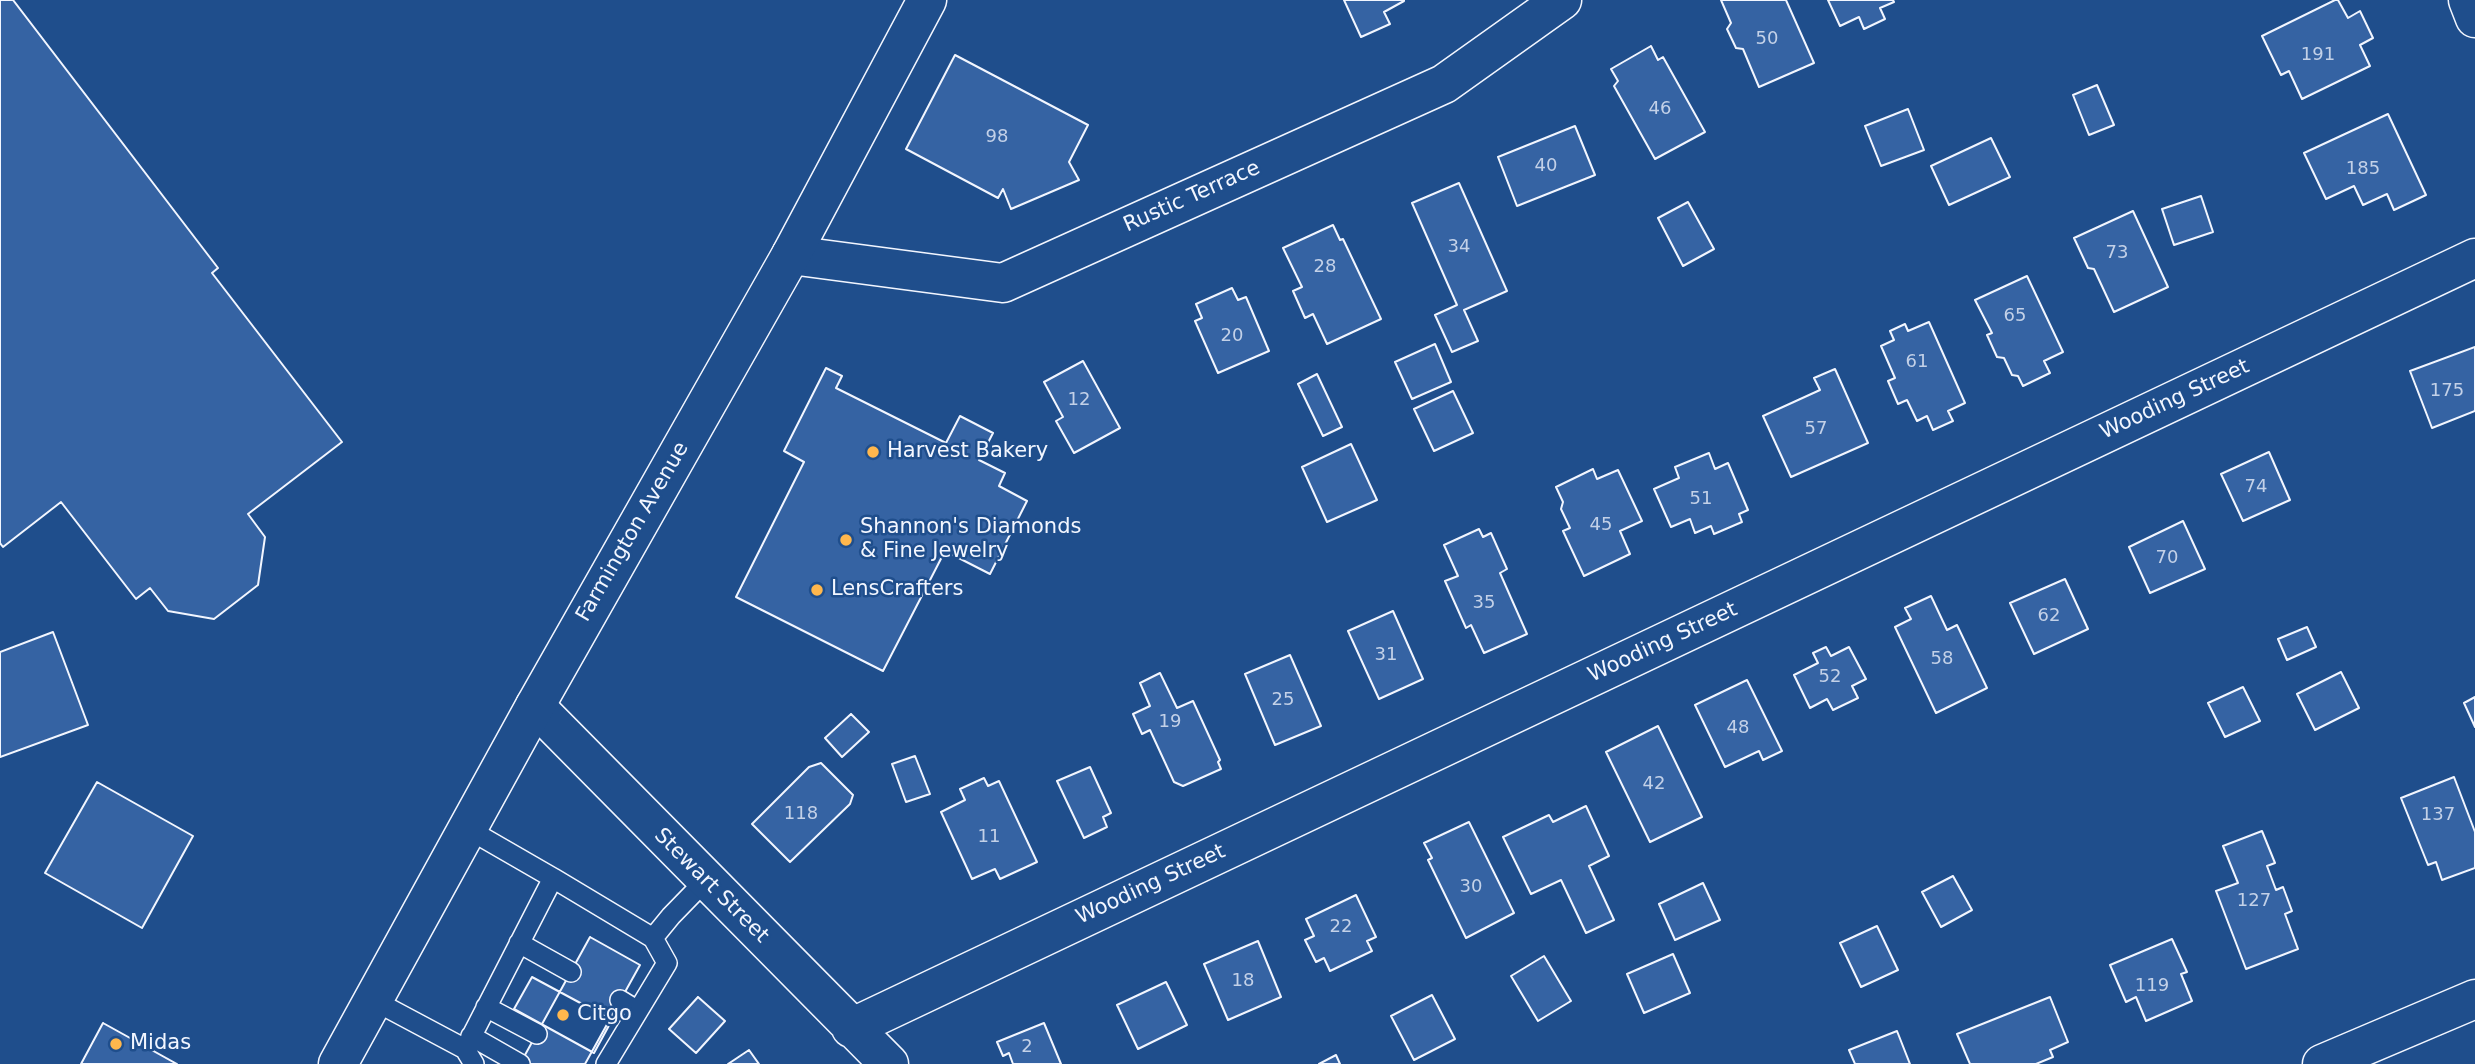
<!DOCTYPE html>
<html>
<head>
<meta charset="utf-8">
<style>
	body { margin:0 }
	canvas { display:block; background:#1f4e8c }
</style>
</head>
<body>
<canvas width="2475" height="1064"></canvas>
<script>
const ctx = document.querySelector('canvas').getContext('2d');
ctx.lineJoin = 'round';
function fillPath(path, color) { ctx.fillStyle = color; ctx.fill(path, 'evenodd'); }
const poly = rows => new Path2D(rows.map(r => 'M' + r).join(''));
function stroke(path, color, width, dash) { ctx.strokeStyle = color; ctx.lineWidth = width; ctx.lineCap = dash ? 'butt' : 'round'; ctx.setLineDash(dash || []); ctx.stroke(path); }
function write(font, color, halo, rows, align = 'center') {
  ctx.font = font + ' "DejaVu Sans",sans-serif'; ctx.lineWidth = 5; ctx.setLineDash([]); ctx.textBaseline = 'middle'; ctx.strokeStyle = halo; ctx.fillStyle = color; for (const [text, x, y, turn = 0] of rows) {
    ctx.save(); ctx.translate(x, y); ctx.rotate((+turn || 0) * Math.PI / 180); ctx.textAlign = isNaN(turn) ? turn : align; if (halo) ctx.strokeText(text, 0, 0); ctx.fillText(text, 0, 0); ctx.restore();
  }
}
const building = poly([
	[0,0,13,0,218,268,212,273,342,442,248,514,265,537,258,585,214,619,168,611,150,588,136,599,61,502,3,547,0,543,0,0],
	[1344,0,1404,0,1404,1,1384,12,1390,24,1361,37,1344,0],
	[1721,0,1786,0,1814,63,1759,87,1743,49,1736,48,1727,29,1731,23,1721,0],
	[1828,0,1893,0,1894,2,1880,8,1885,19,1864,29,1859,17,1840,26,1828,0],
	[2335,0,2338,0,2348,18,2360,11,2373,38,2360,45,2370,66,2302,99,2289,71,2281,75,2262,36,2335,0],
	[1651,46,1658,60,1663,57,1705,132,1655,159,1614,86,1618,81,1611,69,1651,46],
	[955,55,1088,125,1069,162,1079,180,1011,209,1003,189,998,198,906,149,955,55],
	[2097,85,2114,125,2089,135,2073,95,2097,85],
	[1908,109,1924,150,1881,166,1865,126,1908,109],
	[2388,114,2426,195,2394,210,2387,194,2363,205,2354,186,2326,199,2304,153,2388,114],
	[1575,126,1595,175,1517,206,1498,157,1575,126],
	[1991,138,2010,177,1949,205,1931,166,1991,138],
	[1459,183,1507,291,1464,310,1478,341,1452,352,1435,315,1457,305,1412,203,1459,183],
	[2201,196,2213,232,2174,245,2162,209,2201,196],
	[1688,202,1714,249,1683,266,1658,218,1688,202],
	[2133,211,2168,287,2114,312,2094,269,2088,268,2074,238,2133,211],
	[1333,225,1340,240,1343,239,1381,319,1327,344,1313,314,1305,318,1293,291,1302,287,1283,248,1333,225],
	[2027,276,2063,352,2044,361,2050,373,2023,386,2018,376,2012,375,2004,358,1997,357,1987,335,1992,333,1975,300,2027,276],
	[1232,288,1238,300,1246,297,1269,351,1218,373,1195,321,1202,318,1196,304,1232,288],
	[1929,322,1965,403,1948,411,1953,421,1933,430,1927,416,1917,421,1907,400,1898,404,1888,381,1895,378,1881,346,1894,340,1890,331,1905,324,1908,331,1929,322],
	[1435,344,1451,382,1412,399,1395,362,1435,344],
	[2475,347,2475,411,2432,428,2410,371,2475,347],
	[1083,361,1120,428,1074,453,1056,421,1063,417,1044,382,1083,361],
	[826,368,842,376,836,388,946,443,960,416,993,433,979,460,1005,473,999,486,1027,501,990,574,945,551,883,671,736,597,804,462,784,451,826,368],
	[1835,369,1868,443,1791,477,1763,416,1820,390,1814,378,1835,369],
	[1317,374,1342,427,1323,436,1298,384,1317,374],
	[1453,391,1473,433,1434,451,1414,409,1453,391],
	[1351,444,1377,500,1327,522,1302,467,1351,444],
	[2269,452,2290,500,2243,521,2221,474,2269,452],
	[1709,453,1715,469,1728,463,1748,510,1739,514,1742,522,1714,534,1711,526,1695,533,1690,519,1671,527,1654,489,1679,478,1675,467,1709,453],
	[1593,469,1597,479,1618,470,1642,521,1620,531,1630,554,1584,576,1563,531,1570,528,1561,509,1563,502,1556,487,1593,469],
	[2183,521,2205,569,2150,593,2129,547,2183,521],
	[1479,529,1483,537,1491,533,1507,569,1500,573,1527,634,1484,653,1471,625,1466,628,1445,581,1458,576,1444,545,1479,529],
	[2065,579,2088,629,2034,654,2010,603,2065,579],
	[1931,596,1947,630,1957,625,1987,688,1936,713,1895,627,1911,619,1905,608,1931,596],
	[1393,611,1423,679,1379,699,1348,631,1393,611],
	[2307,627,2316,647,2287,660,2278,639,2307,627],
	[53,632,88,725,0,757,0,652,53,632],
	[1826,647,1831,656,1849,647,1866,679,1852,686,1858,698,1833,710,1827,699,1810,708,1794,675,1818,663,1813,653,1826,647],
	[1290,655,1321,726,1275,745,1245,674,1290,655],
	[2341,672,2359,708,2315,730,2297,694,2341,672],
	[1160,673,1177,708,1193,701,1220,760,1218,762,1221,769,1183,786,1174,782,1150,730,1142,734,1133,714,1150,706,1140,683,1160,673],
	[1747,680,1782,751,1763,760,1759,751,1725,767,1695,705,1747,680],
	[2243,687,2260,721,2225,737,2208,703,2243,687],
	[2475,697,2475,727,2464,703,2475,697],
	[851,714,869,732,842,757,825,738,851,714],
	[1658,726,1702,817,1650,842,1606,752,1658,726],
	[915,756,930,794,906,802,892,764,915,756],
	[821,763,853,795,850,804,790,862,752,824,809,767,821,763],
	[1090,767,1111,813,1103,817,1107,827,1084,838,1057,781,1090,767],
	[2454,777,2475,832,2475,868,2442,880,2436,862,2428,865,2401,798,2454,777],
	[984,778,988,786,999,781,1037,862,1000,879,995,869,972,879,941,812,965,800,960,789,984,778],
	[97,782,193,836,142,928,45,873,97,782],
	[1586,806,1609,856,1589,866,1614,920,1586,933,1561,880,1531,894,1503,837,1549,815,1553,822,1586,806],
	[1469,822,1514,913,1466,938,1428,860,1432,858,1424,843,1469,822],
	[2262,831,2275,863,2267,866,2276,890,2283,887,2292,911,2285,914,2298,949,2246,969,2216,891,2238,883,2223,846,2262,831],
	[1953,876,1972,910,1941,927,1922,892,1953,876],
	[1703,883,1720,920,1675,940,1659,904,1703,883],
	[1356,895,1376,937,1367,941,1372,951,1330,971,1324,958,1316,962,1305,940,1314,936,1306,919,1356,895],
	[1877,926,1898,970,1861,987,1840,943,1877,926],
	[590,937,640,965,585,1064,520,1064,590,937],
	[2172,939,2187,972,2181,974,2192,1001,2146,1021,2136,997,2126,1002,2110,965,2172,939],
	[1258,941,1281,997,1228,1020,1204,964,1258,941],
	[1673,954,1690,993,1644,1013,1627,974,1673,954],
	[1544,956,1571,1001,1538,1021,1511,976,1544,956],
	[532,977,612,1020,594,1053,514,1009,532,977],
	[1166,982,1187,1025,1138,1049,1117,1005,1166,982],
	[1432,995,1455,1039,1414,1060,1391,1016,1432,995],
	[698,997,725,1021,696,1053,669,1029,698,997],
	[2050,997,2068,1042,2050,1050,2053,1057,2036,1064,1970,1064,1957,1034,2050,997],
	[103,1023,177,1064,81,1064,103,1023],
	[1044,1023,1061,1064,1013,1064,1009,1053,1003,1056,997,1042,1044,1023],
	[1897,1031,1910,1064,1855,1064,1849,1050,1897,1031],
	[749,1050,759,1064,728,1064,749,1050],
	[1336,1055,1340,1064,1319,1064,1336,1055]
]);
fillPath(building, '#3563a3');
stroke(building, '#f2f6ff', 2);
const lane = poly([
	[553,878,653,938,671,916,706,880],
	[519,943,571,972],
	[373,1000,465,1049,553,878,468,829],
	[620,1000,638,1011],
	[486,1007,537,1034],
	[471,1036,520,1064],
	[465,1049,474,1064],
	[606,1064,667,963,653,938]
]);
const street = poly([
	[2468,0,2475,18],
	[791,255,1003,283,1444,84,1562,0],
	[535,706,889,1064],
	[851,1028,2475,258],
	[2322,1064,2475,999]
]);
const highway = poly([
	[338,1064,535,706,791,255,927,0]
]);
stroke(lane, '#f2f6ff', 22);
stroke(street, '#f2f6ff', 41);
stroke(highway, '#f2f6ff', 41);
stroke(lane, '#1f4e8c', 19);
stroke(street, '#1f4e8c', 38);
stroke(highway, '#1f4e8c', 38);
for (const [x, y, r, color] of [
	[873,452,7,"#ffb74d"],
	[846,540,7,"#ffb74d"],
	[817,590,7,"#ffb74d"],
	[563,1015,7,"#ffb74d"],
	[116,1044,7,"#ffb74d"]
]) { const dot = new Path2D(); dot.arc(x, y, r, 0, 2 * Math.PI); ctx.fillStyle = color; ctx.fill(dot); stroke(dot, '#1f4e8c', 2.5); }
write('18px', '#c3d1e8', null, [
	["50",1767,39],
	["191",2318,55],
	["46",1660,109],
	["98",997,137],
	["40",1546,166],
	["185",2363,169],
	["34",1459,247],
	["73",2117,253],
	["28",1325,267],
	["65",2015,316],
	["20",1232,336],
	["61",1917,362],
	["175",2447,391],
	["12",1079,400],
	["57",1816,429],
	["74",2256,487],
	["51",1701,499],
	["45",1601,525],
	["70",2167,558],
	["35",1484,603],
	["62",2049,616],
	["31",1386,655],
	["58",1942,659],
	["52",1830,677],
	["25",1283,700],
	["19",1170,722],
	["48",1738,728],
	["42",1654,784],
	["118",801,814],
	["137",2438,815],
	["11",989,837],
	["30",1471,887],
	["127",2254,901],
	["22",1341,927],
	["18",1243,981],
	["119",2152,986],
	["2",1027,1047]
]);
write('21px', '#f2f6ff', '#1f4e8c', [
	["Rustic Terrace",1192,197,-24],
	["Wooding Street",2175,400,-25],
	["Farmington Avenue",633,532,-60],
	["Wooding Street",1663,643,-25],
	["Wooding Street",1151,885,-25],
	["Stewart Street",711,886,45]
]);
write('21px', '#f2f6ff', '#1f4e8c', [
	["Harvest Bakery",887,452],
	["Shannon's Diamonds",860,528],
	["& Fine Jewelry",860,552],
	["LensCrafters",831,590],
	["Citgo",577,1015],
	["Midas",130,1044]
], 'left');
</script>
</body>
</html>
